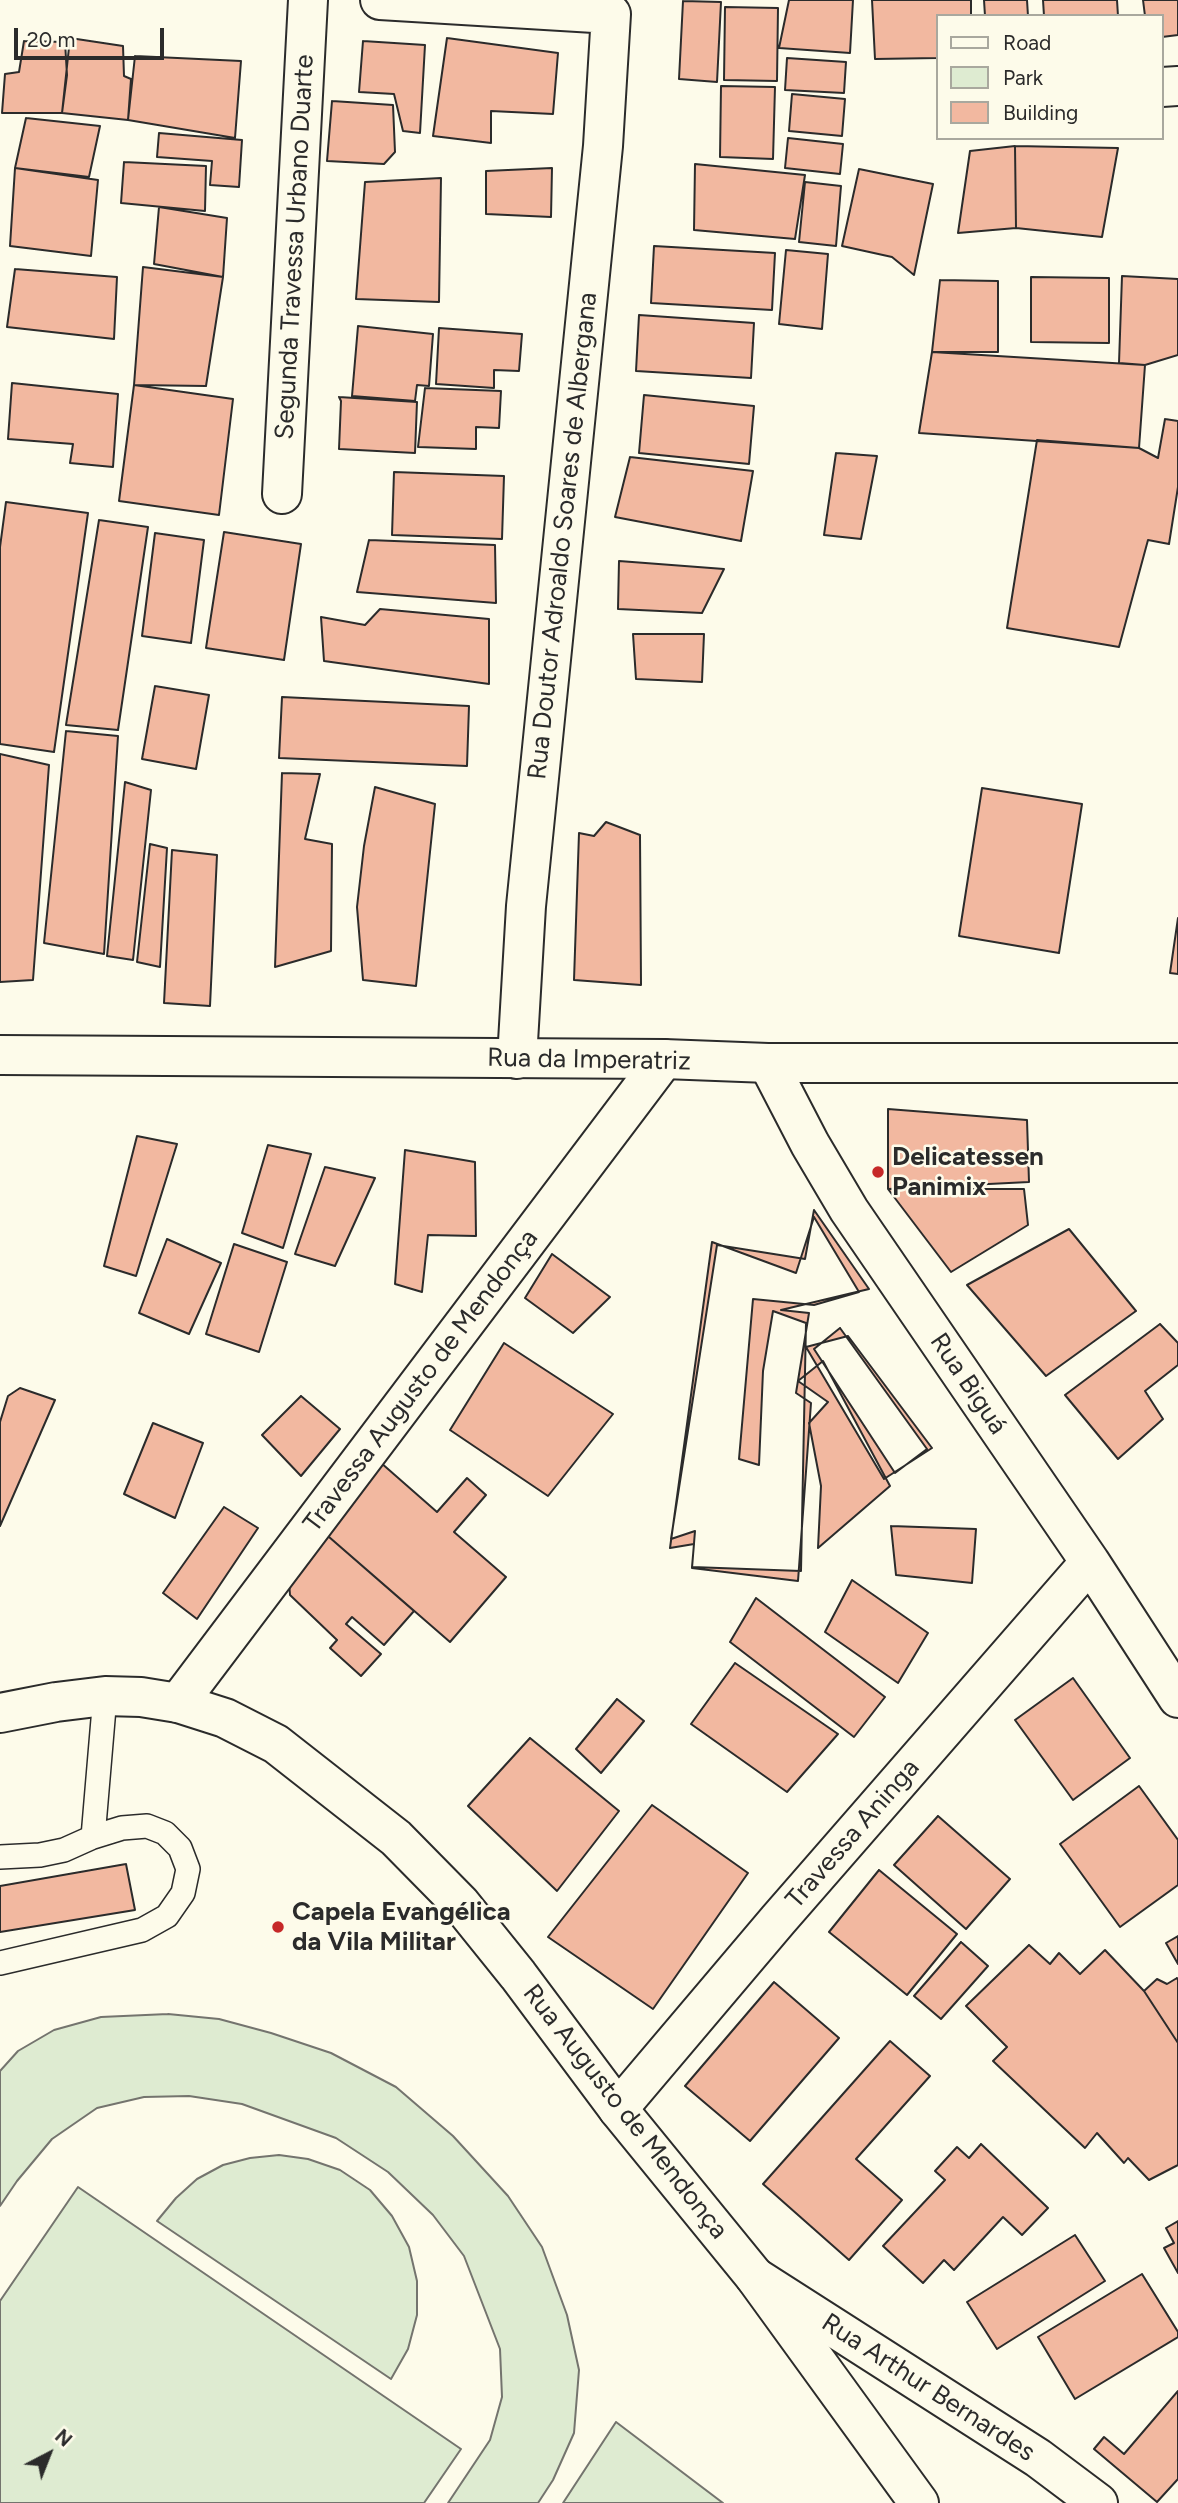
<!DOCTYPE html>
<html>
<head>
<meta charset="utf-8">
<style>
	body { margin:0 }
	#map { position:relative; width:1178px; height:2503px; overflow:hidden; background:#fdfbea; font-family:Figtree,sans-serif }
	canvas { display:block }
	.legend { position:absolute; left:936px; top:14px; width:228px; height:126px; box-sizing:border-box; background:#fdfbea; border:2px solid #a9a89e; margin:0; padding:9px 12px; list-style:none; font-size:21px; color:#2b2b2b }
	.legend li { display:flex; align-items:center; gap:14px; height:35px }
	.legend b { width:35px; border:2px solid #a9a89e }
	.north { position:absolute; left:14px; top:2419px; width:70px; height:70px; -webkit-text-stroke:5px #fdfbea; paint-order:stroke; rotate:42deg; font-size:19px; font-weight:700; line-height:28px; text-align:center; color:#2b2b2b }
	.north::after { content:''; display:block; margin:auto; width:24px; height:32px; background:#2b2b2b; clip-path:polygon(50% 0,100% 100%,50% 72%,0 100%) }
	.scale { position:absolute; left:14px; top:28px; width:150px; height:32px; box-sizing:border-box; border:4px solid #2b2b2b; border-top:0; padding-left:9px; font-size:21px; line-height:24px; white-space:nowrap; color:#2b2b2b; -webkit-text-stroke:5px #fdfbea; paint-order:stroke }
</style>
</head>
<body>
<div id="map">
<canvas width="1178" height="2503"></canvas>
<ul class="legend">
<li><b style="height:9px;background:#fdfbea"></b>Road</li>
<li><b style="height:19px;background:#deebd1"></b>Park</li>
<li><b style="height:19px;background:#f2b8a0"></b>Building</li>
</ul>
<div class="north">N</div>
<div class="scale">20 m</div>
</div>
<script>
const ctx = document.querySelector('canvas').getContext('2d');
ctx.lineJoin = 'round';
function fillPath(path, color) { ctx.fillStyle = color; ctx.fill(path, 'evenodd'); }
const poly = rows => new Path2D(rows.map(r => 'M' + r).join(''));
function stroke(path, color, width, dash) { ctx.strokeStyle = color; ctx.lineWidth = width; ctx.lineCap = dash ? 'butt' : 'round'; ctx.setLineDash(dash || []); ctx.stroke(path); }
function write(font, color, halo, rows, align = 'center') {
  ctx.font = font + ' Figtree,sans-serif'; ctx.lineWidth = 5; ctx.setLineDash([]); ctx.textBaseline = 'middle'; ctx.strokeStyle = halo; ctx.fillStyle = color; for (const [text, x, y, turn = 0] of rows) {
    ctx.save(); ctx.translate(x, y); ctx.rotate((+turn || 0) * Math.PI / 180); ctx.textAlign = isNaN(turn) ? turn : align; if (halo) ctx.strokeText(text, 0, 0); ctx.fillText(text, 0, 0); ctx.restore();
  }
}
const green = poly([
	[168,2014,219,2019,271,2033,331,2053,396,2087,453,2136,508,2196,542,2247,567,2315,579,2370,574,2433,553,2480,538,2503,448,2503,490,2440,502,2397,500,2349,464,2256,433,2215,388,2172,336,2138,242,2104,189,2096,144,2097,97,2108,52,2139,17,2181,0,2206,0,2071,18,2051,54,2030,101,2017,168,2014],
	[279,2155,308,2159,340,2170,370,2190,392,2216,409,2247,417,2281,417,2315,408,2349,391,2379,157,2221,176,2198,197,2179,223,2165,250,2158,279,2155],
	[78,2187,461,2449,424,2503,0,2503,0,2301,78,2187],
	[616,2422,723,2503,563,2503,616,2422]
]);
fillPath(green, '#deebd1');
stroke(green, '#74746e', 2);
const building = poly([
	[789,0,853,0,850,53,779,48,789,0],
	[872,0,971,0,971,16,938,16,938,58,875,59,872,0],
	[984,0,1027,0,1028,16,985,16,984,0],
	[1043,0,1117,0,1118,16,1044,16,1043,0],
	[1143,0,1178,0,1178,35,1162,37,1162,16,1145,16,1143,0],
	[683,1,721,2,717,82,679,79,683,1],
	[725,7,778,8,777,81,724,80,725,7],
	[70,38,123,46,124,76,131,79,128,120,62,113,70,38],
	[447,38,558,53,553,114,491,111,491,143,433,136,447,38],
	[24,41,65,42,67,75,62,113,2,113,5,74,19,72,24,41],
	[363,41,425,45,420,133,403,131,394,94,359,92,363,41],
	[135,56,241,61,235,138,128,120,135,56],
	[787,58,846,62,844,93,785,90,787,58],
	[721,86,775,87,773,159,720,157,721,86],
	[792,94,845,99,842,136,789,131,792,94],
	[332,101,393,105,395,152,384,164,327,161,332,101],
	[26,118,100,126,89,177,15,168,26,118],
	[159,133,242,140,239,187,210,185,212,161,157,157,159,133],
	[788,138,843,144,840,174,785,168,788,138],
	[1015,146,1118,148,1102,237,1016,228,1015,146],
	[1015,146,1016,228,958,233,970,151,1015,146],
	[124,162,206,166,205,211,121,203,124,162],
	[695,164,805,175,795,239,694,230,695,164],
	[15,168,98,180,91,256,10,246,15,168],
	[552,168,551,217,486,214,486,171,552,168],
	[859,169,933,184,914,275,892,257,842,246,859,169],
	[441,178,439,302,356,299,365,182,441,178],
	[805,182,841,186,836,246,799,242,805,182],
	[159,207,227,218,223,277,154,264,159,207],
	[654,246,775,253,772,310,651,303,654,246],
	[786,250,828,254,822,329,779,324,786,250],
	[143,267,223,277,206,386,134,385,143,267],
	[15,269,117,277,114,339,7,327,15,269],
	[1122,276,1178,279,1178,355,1145,365,1119,363,1122,276],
	[1031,277,1109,278,1109,343,1031,342,1031,277],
	[940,280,998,281,998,352,932,352,940,280],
	[639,315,754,323,751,378,636,371,639,315],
	[358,326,433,334,429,386,417,385,415,401,352,396,358,326],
	[439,328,522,334,519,371,494,370,494,388,436,384,439,328],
	[932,352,1145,365,1139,448,919,433,932,352],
	[12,383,118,394,113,467,70,463,73,444,8,439,12,383],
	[134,385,233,399,219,515,119,501,134,385],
	[425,388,501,391,499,428,476,427,476,449,418,447,425,388],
	[644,395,754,406,749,464,639,453,644,395],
	[339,397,417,402,415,453,339,449,341,401,339,397],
	[1165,419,1178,421,1178,487,1169,544,1148,540,1119,647,1007,628,1037,440,1139,448,1158,458,1165,419],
	[836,453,877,456,861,539,824,535,836,453],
	[630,457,753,471,741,541,615,517,630,457],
	[394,472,504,476,502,539,392,535,394,472],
	[6,502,88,513,54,752,0,744,0,547,6,502],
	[99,520,148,527,118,730,66,725,99,520],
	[224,532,301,544,284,660,206,648,224,532],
	[155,533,204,540,191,643,142,636,155,533],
	[369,540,495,545,496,603,357,592,369,540],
	[619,561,724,569,702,613,618,609,619,561],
	[380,609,489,619,489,684,324,661,321,617,365,625,380,609],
	[633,634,704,634,702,682,636,679,633,634],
	[155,686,209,695,196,769,142,759,155,686],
	[282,697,469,706,467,766,279,758,282,697],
	[66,731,118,736,104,954,44,943,66,731],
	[0,754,49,765,33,980,0,982,0,754],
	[282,773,320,774,305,839,332,844,331,951,275,967,282,773],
	[125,782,151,790,133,960,107,956,125,782],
	[375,787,435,804,416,986,363,980,357,907,364,846,375,787],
	[982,788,1082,804,1059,953,959,936,982,788],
	[606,822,640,835,641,985,574,980,579,833,594,836,606,822],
	[150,844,167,848,160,967,137,962,150,844],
	[172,850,217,855,210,1006,164,1003,172,850],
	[1178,918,1178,974,1170,973,1178,918],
	[888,1109,1027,1120,1029,1182,888,1189,888,1109],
	[137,1136,177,1144,136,1276,104,1266,137,1136],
	[268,1145,311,1154,283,1248,242,1233,268,1145],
	[405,1150,475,1162,476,1236,428,1235,422,1292,395,1284,405,1150],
	[325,1167,375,1178,335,1266,295,1254,325,1167],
	[888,1189,1024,1189,1028,1225,951,1272,888,1189],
	[814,1210,869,1289,781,1310,809,1313,796,1393,811,1403,798,1581,692,1568,695,1531,671,1539,717,1245,805,1259,814,1210],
	[814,1217,859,1292,814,1305,753,1299,739,1459,759,1465,763,1371,773,1311,806,1323,801,1571,692,1567,694,1544,670,1548,712,1242,796,1273,814,1217],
	[1069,1229,1136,1311,1046,1376,967,1285,1069,1229],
	[167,1239,221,1263,189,1334,139,1313,167,1239],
	[234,1244,287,1262,259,1352,206,1334,234,1244],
	[552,1254,610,1297,573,1333,525,1298,552,1254],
	[1160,1324,1178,1343,1178,1365,1145,1391,1163,1419,1118,1459,1065,1395,1160,1324],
	[840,1328,927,1449,895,1473,814,1349,840,1328],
	[848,1336,932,1448,884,1479,806,1347,848,1336],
	[504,1343,613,1414,548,1496,450,1430,504,1343],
	[823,1361,890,1486,818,1548,821,1486,809,1423,828,1402,798,1381,823,1361],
	[20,1388,55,1400,0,1526,0,1422,8,1396,20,1388],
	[301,1396,340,1429,301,1476,262,1435,301,1396],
	[153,1423,203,1443,175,1518,124,1494,153,1423],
	[380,1462,437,1512,467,1478,486,1495,454,1532,506,1577,450,1642,321,1530,380,1462],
	[224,1507,258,1528,197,1619,163,1593,224,1507],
	[891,1526,976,1529,972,1583,896,1575,891,1526],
	[321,1530,414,1611,384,1645,352,1617,346,1624,381,1654,361,1676,330,1648,337,1640,290,1595,288,1569,321,1530],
	[852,1580,928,1633,898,1683,825,1632,852,1580],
	[756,1598,885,1697,854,1737,730,1642,756,1598],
	[735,1663,838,1734,787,1792,691,1724,735,1663],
	[1073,1678,1130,1758,1073,1800,1015,1720,1073,1678],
	[617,1699,644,1721,601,1773,576,1749,617,1699],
	[530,1738,619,1811,557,1891,468,1806,530,1738],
	[1139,1786,1178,1840,1178,1885,1120,1927,1060,1844,1139,1786],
	[652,1805,748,1873,653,2009,548,1937,652,1805],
	[938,1816,1010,1879,966,1929,894,1865,938,1816],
	[126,1864,135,1910,0,1932,0,1886,126,1864],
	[879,1870,957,1934,907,1995,829,1932,879,1870],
	[1178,1936,1178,1964,1166,1943,1178,1936],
	[961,1942,988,1966,941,2019,914,1996,961,1942],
	[1029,1945,1050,1964,1059,1953,1080,1974,1105,1950,1144,1991,1178,2043,1178,2165,1149,2180,1128,2158,1124,2163,1097,2133,1085,2148,993,2061,1007,2047,966,2006,1029,1945],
	[1177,1978,1178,1980,1178,2043,1144,1991,1157,1979,1167,1984,1177,1978],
	[774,1982,839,2038,750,2141,685,2086,774,1982],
	[890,2041,930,2076,856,2159,902,2200,849,2260,763,2184,890,2041],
	[981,2144,1048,2208,1022,2235,1003,2217,954,2270,944,2260,923,2283,883,2246,945,2180,935,2171,957,2147,969,2158,981,2144],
	[1178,2221,1178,2273,1164,2248,1174,2243,1166,2228,1178,2221],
	[1075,2235,1105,2281,997,2349,967,2302,1075,2235],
	[1142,2274,1178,2332,1178,2337,1075,2399,1038,2337,1142,2274],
	[1178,2391,1178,2479,1157,2502,1094,2449,1104,2437,1124,2454,1178,2391]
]);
fillPath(building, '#f2b8a0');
stroke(building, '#2b2b2b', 2);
const service = poly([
	[93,1837,105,1696],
	[0,1857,40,1855,64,1850,93,1837,122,1828,147,1826,165,1833,180,1848,188,1869,183,1893,167,1916,142,1930,0,1963]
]);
const minor = poly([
	[380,0,611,14,603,146,526,906,517,1059],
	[1162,87,1178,86],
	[282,494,308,0],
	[768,1063,810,1144,849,1210,1090,1562,1178,1698],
	[178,1703,664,1059],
	[618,2109,778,1920,1090,1562],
	[755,2277,1038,2458,1098,2503]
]);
const tertiary = poly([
	[0,1055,664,1059,768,1063,1178,1063],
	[0,1713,56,1702,105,1696,141,1697,178,1703,225,1718,276,1744,396,1838,460,1903,518,1975,618,2109,755,2277,919,2503]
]);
stroke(service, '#2b2b2b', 26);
stroke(minor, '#2b2b2b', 42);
stroke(tertiary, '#2b2b2b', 42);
stroke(service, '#fdfbea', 23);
stroke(minor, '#fdfbea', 38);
stroke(tertiary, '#fdfbea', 38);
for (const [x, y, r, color] of [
	[878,1172,7,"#c62828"],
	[278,1927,7,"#c62828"]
]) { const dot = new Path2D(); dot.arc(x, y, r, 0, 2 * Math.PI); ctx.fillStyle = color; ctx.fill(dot); stroke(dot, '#fdfbea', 2.5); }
write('26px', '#2b2b2b', '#fdfbea', [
	["Segunda Travessa Urbano Duarte",295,247,-87],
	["Rua Doutor Adroaldo Soares de Albergana",563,536,-84],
	["Rua da Imperatriz",589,1060,1],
	["Travessa Augusto de Mendonça",421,1381,-53],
	["Rua Biguá",968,1384,56],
	["Travessa Aninga",853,1834,-49],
	["Rua Augusto de Mendonça",625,2112,52],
	["Rua Arthur Bernardes",928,2388,33]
]);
write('bold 26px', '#2b2b2b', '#fdfbea', [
	["Delicatessen",892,1157],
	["Panimix",892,1187],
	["Capela Evangélica",292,1912],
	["da Vila Militar",292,1942]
], 'left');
</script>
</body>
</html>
